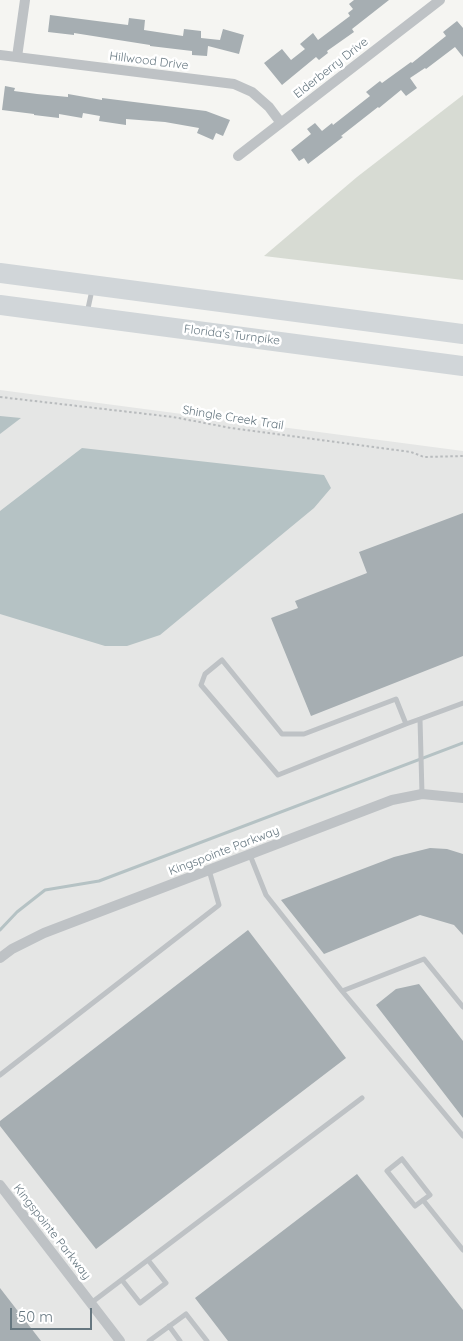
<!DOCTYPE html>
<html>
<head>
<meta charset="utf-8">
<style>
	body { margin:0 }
	#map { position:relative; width:463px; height:1341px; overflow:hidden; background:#f5f5f2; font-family:Quicksand,sans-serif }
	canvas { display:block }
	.scale { position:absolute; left:10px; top:1308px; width:82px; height:22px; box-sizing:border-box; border:2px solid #667780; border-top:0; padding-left:6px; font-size:15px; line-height:18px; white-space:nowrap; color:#667780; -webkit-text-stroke:4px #fff; paint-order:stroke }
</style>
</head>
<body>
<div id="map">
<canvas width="463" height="1341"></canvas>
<div class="scale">50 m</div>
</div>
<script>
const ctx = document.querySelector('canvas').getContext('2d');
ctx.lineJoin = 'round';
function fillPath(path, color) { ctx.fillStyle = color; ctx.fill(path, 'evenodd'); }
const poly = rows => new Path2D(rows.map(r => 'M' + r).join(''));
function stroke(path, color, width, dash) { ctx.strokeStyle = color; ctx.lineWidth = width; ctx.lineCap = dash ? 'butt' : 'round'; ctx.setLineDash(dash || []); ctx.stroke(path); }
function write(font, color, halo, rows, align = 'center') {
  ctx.font = font + ' Quicksand,sans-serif'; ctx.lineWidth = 5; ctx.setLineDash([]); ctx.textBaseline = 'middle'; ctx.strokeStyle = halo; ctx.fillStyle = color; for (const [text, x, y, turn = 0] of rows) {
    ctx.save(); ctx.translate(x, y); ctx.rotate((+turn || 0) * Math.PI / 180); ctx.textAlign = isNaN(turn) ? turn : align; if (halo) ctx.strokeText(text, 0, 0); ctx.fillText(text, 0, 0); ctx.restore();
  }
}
fillPath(poly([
	[0,390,463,451,463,1341,0,1341]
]), '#e5e6e5');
fillPath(poly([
	[463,95,463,280,264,256,357,177]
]), '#d7dbd3');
fillPath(poly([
	[0,416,21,418,0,434],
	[82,448,324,475,331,488,314,508,160,635,127,646,105,646,0,614,0,511]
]), '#b5c2c4');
stroke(poly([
	[0,930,17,912,45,890,99,881,463,743]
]), '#b5c2c4', 3);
fillPath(poly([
	[354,0,389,0,352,29,354,32,327,51,328,53,319,60,316,57,282,85,264,63,282,49,291,60,305,49,300,44,313,33,318,40,350,16,348,13,353,9,349,4],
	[50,15,128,25,129,18,145,20,144,30,183,36,184,29,201,31,201,38,220,40,223,29,244,35,239,54,208,46,207,56,192,55,192,51,150,46,150,45,74,33,74,35,48,32],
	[457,21,463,28,463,57,455,47,426,69,425,68,410,78,417,88,406,96,401,90,379,108,378,107,341,136,343,137,308,164,304,158,299,161,291,150,311,134,307,129,315,123,322,131,332,123,333,125,370,96,366,92,380,81,382,83,411,62,412,63,446,36,443,32],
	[5,86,15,88,14,91,37,94,68,97,68,94,102,100,102,98,206,111,230,120,223,136,216,133,213,140,197,133,199,128,165,122,126,119,126,125,99,121,100,116,83,113,82,118,59,114,59,118,34,115,34,114,2,110],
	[463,513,463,656,311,716,271,618,298,608,295,601,367,573,359,552],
	[430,848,447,849,463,854,463,935,454,925,420,915,324,954,281,900,394,857],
	[248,930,346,1058,96,1249,0,1126,0,1121],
	[419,984,463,1041,463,1118,376,1005,396,989],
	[357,1174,463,1310,463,1341,228,1341,195,1298],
	[0,1288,41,1341,0,1341]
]), '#a6aeb2');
stroke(poly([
	[0,397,173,417,231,428,411,452,424,457,463,456]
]), '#b8bbbd', 2, [2.5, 2.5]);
stroke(poly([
	[87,313,92,290],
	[406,724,396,699,304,734,282,734,222,660,205,674,201,685,278,775,406,724,420,719],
	[422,794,420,719,463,703],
	[250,855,266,895,342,991,424,959,463,1007],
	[342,991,463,1136],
	[0,1075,219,905,209,870],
	[402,1159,430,1195,415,1206,387,1171,402,1159],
	[423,1200,463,1250],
	[122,1280,140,1303,166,1283,148,1260],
	[91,1303,362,1098],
	[169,1326,180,1341],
	[149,1341,186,1314,207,1341]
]), '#bec2c5', 5);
stroke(poly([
	[0,55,234,84,252,92,269,107,281,123],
	[17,57,25,0],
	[238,156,440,0],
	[0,958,12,949,44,933,392,800,422,794,463,798],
	[0,1185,120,1341]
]), '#bec2c5', 10);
stroke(poly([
	[0,273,463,334],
	[0,305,463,366]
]), '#d1d6d9', 20);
write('12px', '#667780', '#fff', [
	["Hillwood Drive",149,61,7],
	["Elderberry Drive",331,68,-38],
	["Florida's Turnpike",232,335,7],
	["Shingle Creek Trail",233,418,9],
	["Kingspointe Parkway",224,851,-21],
	["Kingspointe Parkway",52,1232,52]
]);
</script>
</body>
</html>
